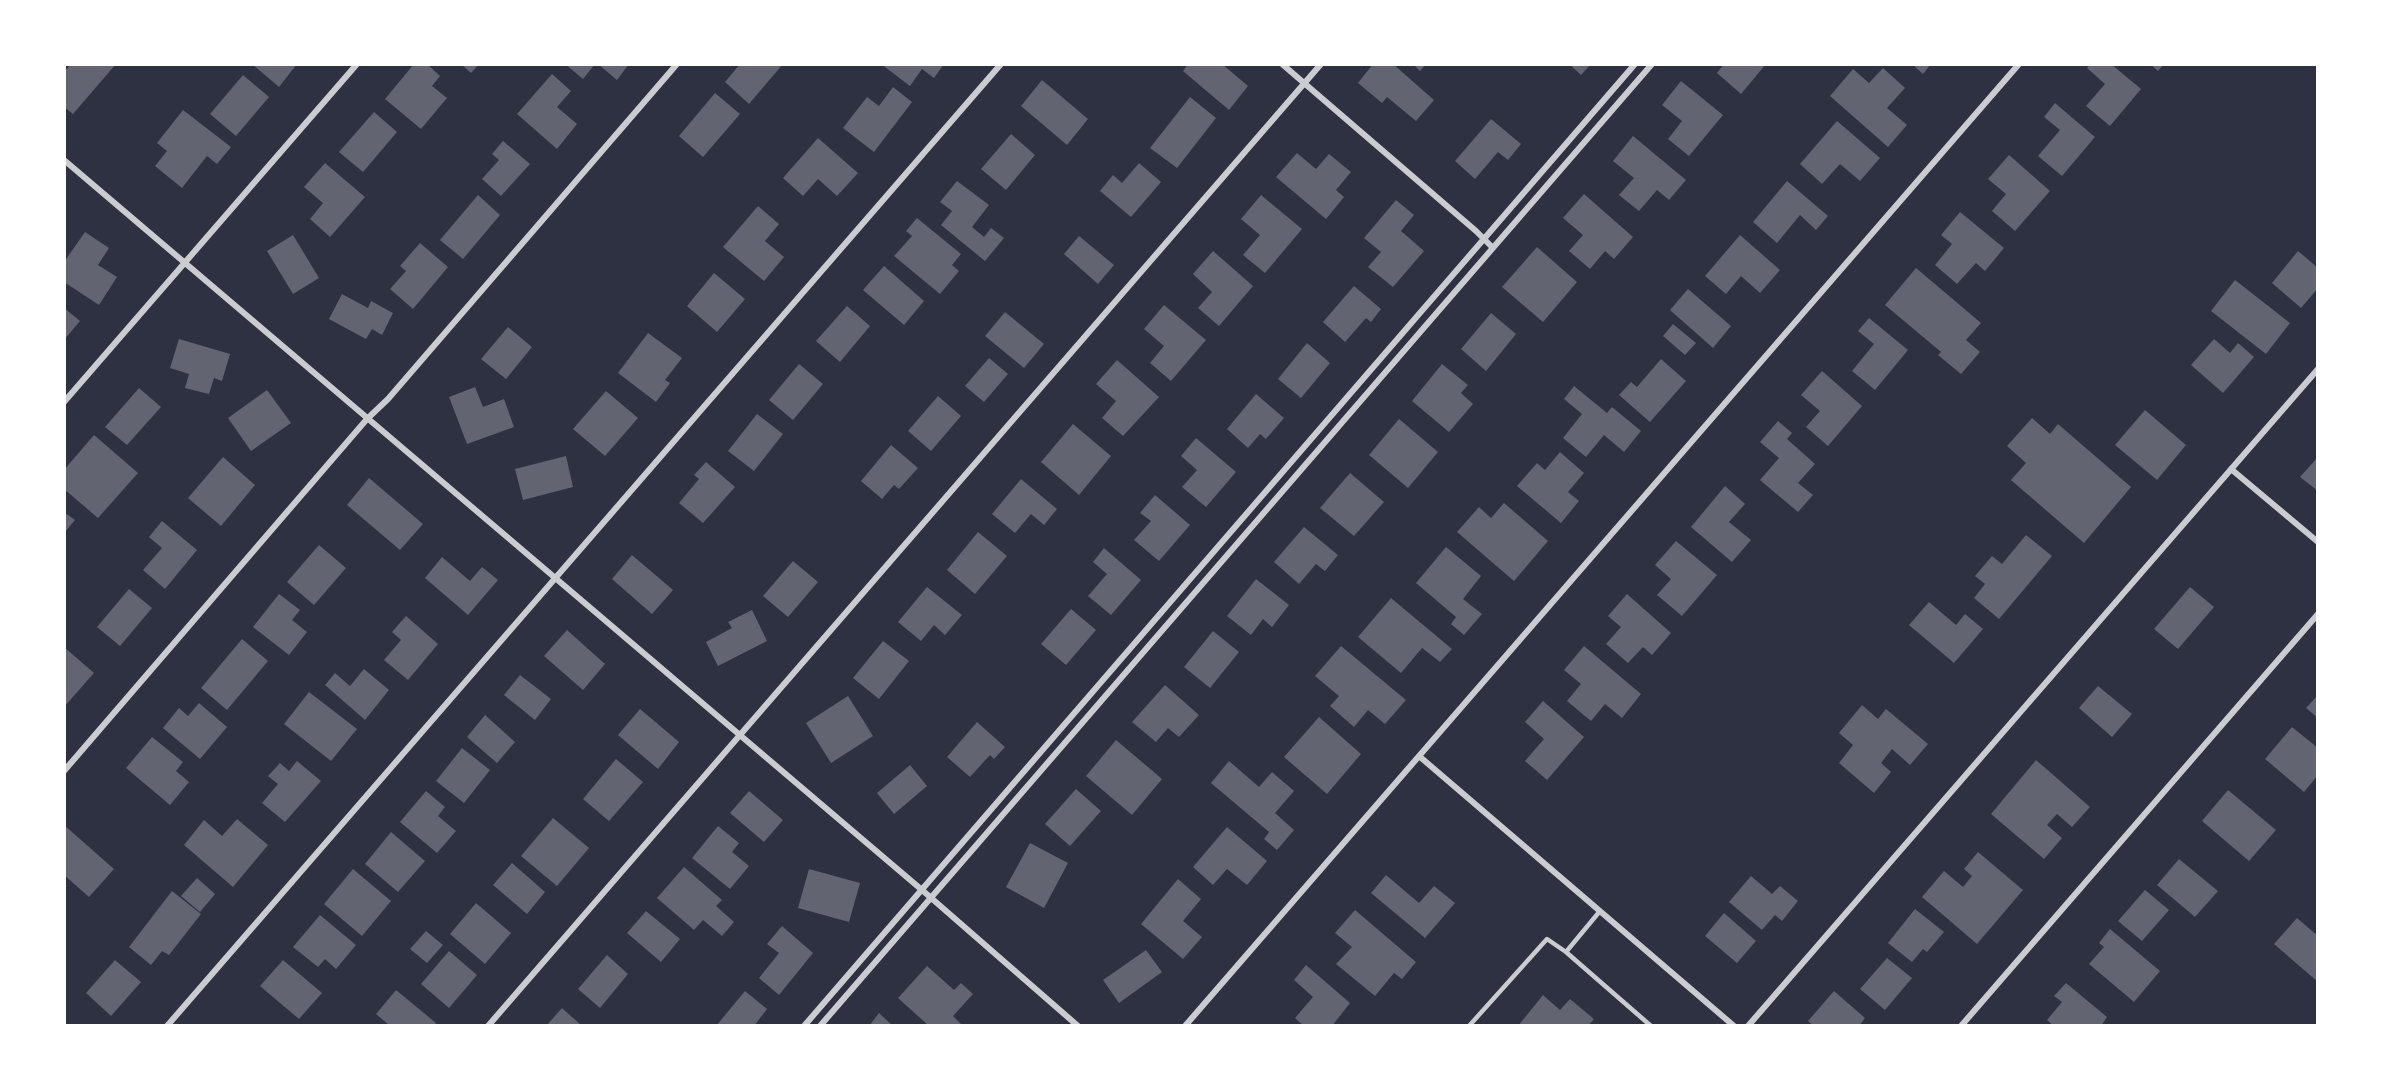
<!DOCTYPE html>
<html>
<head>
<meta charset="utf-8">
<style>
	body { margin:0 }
	#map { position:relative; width:2382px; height:1090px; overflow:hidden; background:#2d3142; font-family:"Public Sans",sans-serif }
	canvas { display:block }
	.frame { position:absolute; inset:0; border:66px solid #fff; pointer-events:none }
</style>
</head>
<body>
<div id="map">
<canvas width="2382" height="1090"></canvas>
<div class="frame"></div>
</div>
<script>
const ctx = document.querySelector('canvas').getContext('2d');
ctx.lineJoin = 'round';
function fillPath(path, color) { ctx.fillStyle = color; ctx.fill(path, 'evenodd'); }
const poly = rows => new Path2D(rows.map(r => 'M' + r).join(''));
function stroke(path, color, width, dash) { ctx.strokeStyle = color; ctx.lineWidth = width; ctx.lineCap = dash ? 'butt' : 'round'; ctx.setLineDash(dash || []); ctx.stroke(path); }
fillPath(poly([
	[71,64,116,64,73,114,64,107,64,72],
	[252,64,297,64,279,87],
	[414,64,427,64,440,76,432,86,447,98,421,129,385,99],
	[461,64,479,64,471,73],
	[565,64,595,64,583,79],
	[598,64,629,64,617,80],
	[740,64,783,64,749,104,725,82],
	[881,64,944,64,934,78,922,69,910,86],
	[1188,64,1222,64,1248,86,1229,110,1183,71],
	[1373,64,1393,64,1434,100,1416,121,1387,97,1382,103,1358,83],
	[1413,64,1426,64,1420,71],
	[1569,64,1591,64,1581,75],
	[1724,64,1766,64,1741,94,1717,73],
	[1912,64,1931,64,1923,74],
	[2090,64,2111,64,2141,89,2110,126,2086,106,2105,84,2087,68],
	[2150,64,2164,64,2158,71],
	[1883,68,1905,88,1887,108,1907,125,1888,147,1830,96,1853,69,1869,83],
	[552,74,571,91,557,107,577,124,557,149,517,114],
	[243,75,269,97,236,136,210,114],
	[1042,80,1088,119,1067,145,1021,106],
	[1681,81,1723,115,1689,156,1668,139,1682,121,1662,105],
	[893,87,912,102,874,152,843,128,867,97,879,106],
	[715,93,740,114,703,157,679,136],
	[1190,97,1216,118,1177,168,1150,148],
	[2055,103,2095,137,2062,176,2038,156,2060,130,2044,117],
	[183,110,231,147,217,164,207,156,182,188,155,166,167,151,157,143],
	[374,112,397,132,363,172,339,152],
	[1491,119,1521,144,1508,160,1498,152,1475,179,1455,161],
	[1837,121,1880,158,1860,181,1840,164,1822,184,1800,164],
	[1011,134,1035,155,1006,190,981,169],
	[1633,136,1686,180,1669,200,1657,190,1639,211,1619,195,1634,178,1613,161],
	[818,138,858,173,837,196,818,179,803,196,783,178],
	[503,141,530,164,501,196,482,179,499,160,492,154],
	[1297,153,1316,169,1329,154,1351,172,1336,190,1344,197,1326,219,1276,177],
	[2009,155,2050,191,2015,231,1992,211,2006,194,1988,179],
	[325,163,365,197,330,237,310,219,323,203,304,187],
	[1139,163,1161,182,1131,217,1100,191,1113,175,1122,183],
	[957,181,989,205,972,227,984,237,991,228,1004,238,985,261,941,225,952,211,940,202],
	[1787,181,1828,216,1816,230,1800,215,1777,243,1753,222],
	[1584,194,1633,237,1614,259,1605,251,1590,269,1569,251,1583,235,1563,218],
	[478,195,500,215,463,259,440,240],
	[1261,195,1302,229,1265,273,1243,255,1260,235,1241,219],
	[1396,200,1414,215,1401,231,1424,251,1393,287,1368,267,1381,252,1364,238],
	[758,206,779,224,765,241,784,257,764,281,723,247],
	[1960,212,2004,248,1985,271,1976,263,1957,284,1935,265,1952,244,1941,235],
	[917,218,961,254,952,265,959,271,940,294,894,256,912,236,906,231],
	[85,232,109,248,98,265,117,277,99,305,64,282,64,262],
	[293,235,319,278,293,294,267,251],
	[1740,235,1780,270,1760,293,1741,276,1726,294,1705,276],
	[1079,236,1114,265,1098,284,1064,254],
	[420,243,448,267,413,309,390,289,406,271,400,266],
	[1537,247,1577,282,1543,322,1502,287],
	[1213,251,1253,286,1219,326,1198,308,1212,292,1193,274],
	[2298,251,2318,268,2318,288,2301,308,2272,283],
	[884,266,924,301,904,325,863,290],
	[1916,268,1981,323,1966,340,1980,352,1961,374,1938,355,1941,352,1885,305],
	[714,273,745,299,717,332,687,306],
	[2235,280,2290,323,2266,354,2211,311],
	[1354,286,1381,309,1371,322,1366,318,1345,342,1323,322],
	[1688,289,1731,326,1713,348,1670,310],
	[342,294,368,308,371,301,393,313,382,335,372,329,366,339,329,319],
	[1164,305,1206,340,1171,381,1150,363,1164,346,1144,329],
	[847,306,870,326,840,362,816,341],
	[64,308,80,321,64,340],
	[1005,312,1044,344,1024,368,985,336],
	[1491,313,1516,334,1486,371,1461,349],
	[1869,318,1908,350,1875,390,1852,371,1874,344,1858,331],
	[1673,324,1696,343,1685,355,1663,336],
	[508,327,532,347,506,379,481,359],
	[648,333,682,358,665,380,670,383,656,402,618,373],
	[179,339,230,354,222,381,214,378,209,394,185,388,189,374,170,368],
	[2214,339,2230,353,2238,343,2254,357,2223,393,2191,365],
	[1307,343,1330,363,1301,398,1278,379],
	[989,358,1008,374,984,402,965,386],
	[1661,359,1686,381,1650,422,1619,395,1631,382,1637,387],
	[1117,360,1159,397,1123,436,1102,418,1116,401,1096,384],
	[799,364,823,384,793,420,769,400],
	[1442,364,1468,385,1461,393,1473,404,1449,432,1412,401],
	[1822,371,1862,406,1828,446,1806,427,1820,411,1801,395],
	[1574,386,1607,413,1612,407,1641,431,1624,452,1604,435,1586,457,1563,438,1582,414,1564,399],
	[475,387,483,407,504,399,514,427,467,444,449,397],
	[139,388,161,407,127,445,105,427],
	[267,390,291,423,251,451,228,418],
	[606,391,638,418,605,456,573,429],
	[1256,394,1284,418,1266,439,1260,434,1248,448,1227,429],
	[938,396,961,416,931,451,908,431],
	[2145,410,2186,445,2157,480,2115,445],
	[757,414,783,434,754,471,728,451],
	[2032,418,2050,434,2058,424,2131,487,2084,543,2011,480,2026,463,2007,446],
	[1399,419,1438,452,1408,488,1369,455],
	[1778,421,1792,433,1787,439,1815,464,1798,483,1813,495,1798,512,1760,480,1779,458,1760,442],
	[1073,424,1111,456,1079,495,1041,462],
	[94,435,138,473,98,518,64,489,64,470],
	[1196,438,1236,472,1206,507,1182,487,1197,470,1181,456],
	[891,445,918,468,899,489,894,485,882,499,861,481],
	[1560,452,1584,473,1568,492,1579,501,1561,523,1517,486,1537,463,1545,470],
	[566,456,573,487,523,500,515,469],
	[223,457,255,485,221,526,188,498],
	[2318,457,2318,491,2300,477],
	[706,462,735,487,703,523,679,503,699,479,694,475],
	[1350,473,1384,502,1354,536,1320,508],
	[369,478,423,524,400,550,347,505],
	[1021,479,1057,509,1044,525,1031,514,1015,533,992,514],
	[1725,486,1745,504,1729,522,1751,540,1732,562,1691,527],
	[1155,495,1190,525,1159,561,1134,540,1151,521,1140,513],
	[1504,503,1548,541,1514,581,1457,532,1479,507,1491,518],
	[64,512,75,520,64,533],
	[162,521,197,550,165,589,143,570,162,548,149,537],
	[1304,527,1338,555,1325,571,1316,564,1299,584,1274,562],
	[978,532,1007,556,975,594,947,570],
	[2026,535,2052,556,1999,619,1974,598,1985,584,1975,576,1992,556,2002,564],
	[1676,541,1717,575,1682,616,1657,595,1671,579,1655,565],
	[319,545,346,568,314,605,287,582],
	[1446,547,1481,576,1463,599,1482,614,1464,635,1451,624,1456,617,1416,583],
	[1104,548,1141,580,1111,615,1088,596,1107,574,1093,562],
	[632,555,673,590,652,614,612,579],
	[442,557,470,581,482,567,498,580,468,615,425,578],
	[793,561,818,582,788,617,763,596],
	[1256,579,1289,605,1272,627,1263,619,1251,635,1227,616],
	[927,587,962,615,945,635,934,625,921,641,898,622],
	[2190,587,2214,607,2178,649,2154,629],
	[129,589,152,608,120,646,97,627],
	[279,594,300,610,292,620,307,632,289,655,253,627],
	[1627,594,1671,633,1652,655,1643,647,1628,663,1606,644,1621,627,1608,616],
	[1391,598,1452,649,1440,662,1422,648,1401,673,1358,637],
	[1929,602,1956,625,1965,614,1983,629,1954,663,1909,625],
	[1071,609,1096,630,1066,665,1041,644],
	[752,610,767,641,718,666,706,642,732,628,728,622],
	[406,616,438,644,408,680,384,660,401,640,392,632],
	[567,630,605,664,583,690,544,656],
	[1213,631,1239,652,1210,688,1184,667],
	[242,639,268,661,227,710,201,688],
	[883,641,909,661,879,699,853,678],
	[1341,646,1406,700,1385,724,1368,710,1354,727,1330,706,1339,696,1315,676],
	[1584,646,1641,694,1622,718,1605,704,1591,721,1567,701,1581,684,1564,670],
	[64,647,94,673,64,707],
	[364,669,389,690,365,720,325,685,335,673,350,686],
	[520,675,551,699,535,720,504,695],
	[1165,685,1199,715,1179,737,1168,728,1156,742,1132,722],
	[2098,686,2132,714,2112,737,2079,708],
	[309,692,357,729,331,761,284,724],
	[2318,695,2318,718,2306,708],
	[848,696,873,736,831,763,806,723],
	[1543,701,1584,737,1547,780,1525,761,1544,739,1525,722],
	[199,703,227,727,200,759,163,728,179,708,188,716],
	[1862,705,1878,719,1886,709,1928,744,1910,765,1892,749,1881,763,1891,772,1874,793,1839,763,1853,745,1839,733],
	[640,709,679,742,658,769,618,735],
	[485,715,515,742,497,763,467,737],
	[1319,717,1361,754,1327,794,1284,757],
	[977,722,1005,747,994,759,990,755,970,777,947,757],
	[2292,727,2318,748,2318,775,2304,792,2265,759],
	[152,737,183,762,176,771,189,782,170,805,126,768],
	[1116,740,1162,779,1132,815,1086,776],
	[462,748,490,770,464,803,436,781],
	[616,759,643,782,609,821,583,799],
	[2036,760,2090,807,2072,827,2057,814,2047,825,2062,838,2044,859,1991,814],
	[297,761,321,781,285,822,262,803,278,784,268,776,280,763,289,771],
	[1229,761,1259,787,1272,772,1294,791,1275,813,1294,830,1277,850,1264,839,1269,832,1211,783],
	[910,765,927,786,894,814,877,793],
	[1076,789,1101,811,1070,846,1045,824],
	[2228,790,2276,830,2249,861,2202,821],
	[426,791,445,807,438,816,456,831,437,853,400,822],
	[749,791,783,820,764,842,730,813],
	[553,818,589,848,557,886,521,856],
	[237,819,268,845,233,887,184,845,204,820,222,836],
	[64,825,114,869,89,897,64,875],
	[718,826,739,843,732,852,749,866,730,889,692,858],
	[1227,827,1267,861,1247,885,1227,869,1213,885,1193,867],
	[391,832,425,861,398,892,365,864],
	[1030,843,1068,863,1044,908,1006,887],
	[1978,852,2023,890,1977,944,1922,897,1944,871,1963,887,1972,876,1964,869],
	[2179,859,2218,891,2195,917,2157,885],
	[512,863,545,892,527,914,493,885],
	[684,867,722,900,716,906,734,922,722,936,703,920,694,930,657,898],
	[353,869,391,901,362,936,324,904],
	[809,869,860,883,849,922,798,908],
	[1386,875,1419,903,1434,886,1455,903,1425,938,1371,893],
	[1751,876,1772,894,1780,886,1798,901,1782,921,1775,915,1762,930,1729,902],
	[197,878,215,894,200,912,181,896],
	[1178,879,1201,899,1183,921,1202,937,1183,959,1141,924],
	[2145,890,2169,910,2142,941,2118,921],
	[172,891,201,914,169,955,162,951,151,965,129,947],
	[476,903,511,933,485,964,450,934],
	[1915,909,1944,932,1927,952,1923,949,1912,962,1888,943],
	[1355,910,1416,962,1402,979,1394,973,1375,996,1336,964,1352,947,1335,933],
	[646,911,680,939,661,962,627,933],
	[1724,913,1756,941,1737,963,1705,936],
	[320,915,356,945,336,969,325,959,318,967,293,947],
	[2297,918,2318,936,2318,982,2274,944],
	[782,926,813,953,779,995,759,978,779,953,767,944],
	[2110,929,2160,971,2134,1002,2089,964,2104,947,2099,943],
	[426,931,443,945,427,963,410,949],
	[1146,950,1162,972,1119,1003,1103,980],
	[449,951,477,975,449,1008,421,984],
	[607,955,628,974,600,1008,578,989],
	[1887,958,1912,978,1885,1010,1860,989],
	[115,960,141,982,111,1016,86,993],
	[283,960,322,993,299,1019,260,986],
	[1306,965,1350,1003,1332,1026,1304,1026,1295,1018,1313,997,1294,980],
	[927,966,954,990,961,983,973,994,953,1016,963,1026,929,1026,898,998],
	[2066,983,2107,1017,2101,1026,2054,1026,2047,1020,2062,1002,2054,996],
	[396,990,436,1023,434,1026,390,1026,376,1014],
	[745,991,767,1009,754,1026,716,1026],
	[1834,991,1865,1018,1859,1026,1814,1026,1808,1021],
	[1543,995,1560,1010,1570,999,1594,1019,1588,1026,1518,1026],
	[562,1008,582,1026,546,1026],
	[879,1013,893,1026,869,1026]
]), '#626471');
stroke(poly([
	[1566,952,1600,911],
	[1469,1026,1547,939,1566,952,1651,1026]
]), '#caccd0', 4.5);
stroke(poly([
	[1282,64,1476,231,1492,247],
	[64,160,922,890,1078,1026],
	[64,402,357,64],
	[2231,469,2318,542],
	[1419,756,1734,1026],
	[64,771,367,419,388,399,677,64],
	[167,1026,1001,64],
	[488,1026,1321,64],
	[804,1026,1635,64],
	[820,1026,1652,64],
	[1185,1026,2019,64],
	[1748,1026,2318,369],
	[1961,1026,2318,614]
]), '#caccd0', 6);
</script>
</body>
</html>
